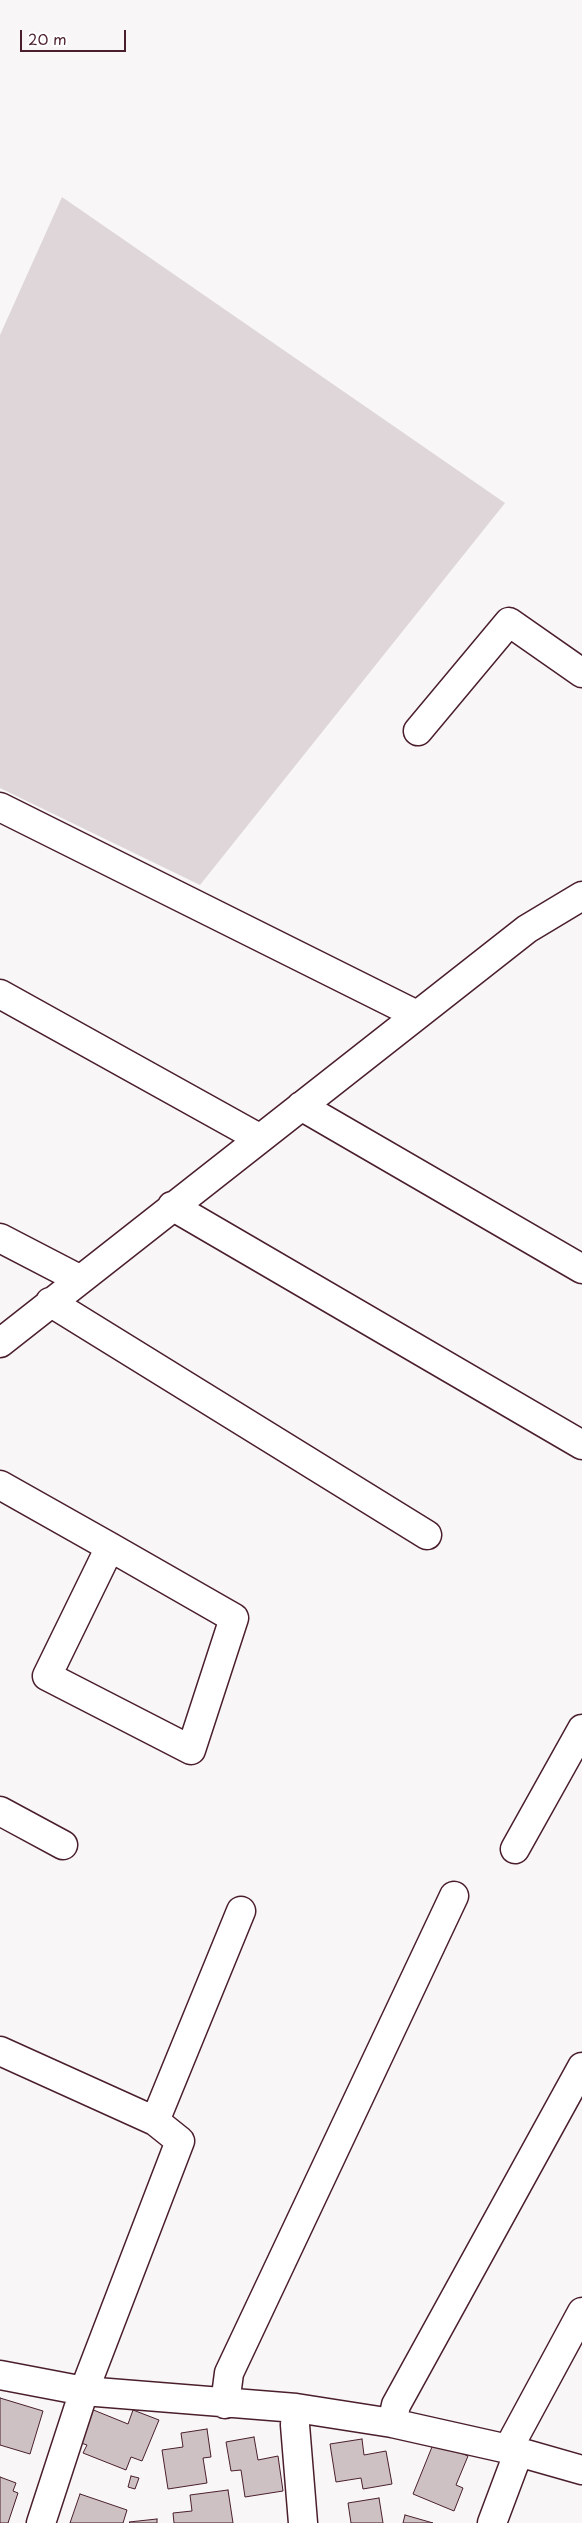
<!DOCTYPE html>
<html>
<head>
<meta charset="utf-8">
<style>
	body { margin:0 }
	#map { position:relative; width:582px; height:2523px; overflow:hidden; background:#f8f6f7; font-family:"Playpen Sans",sans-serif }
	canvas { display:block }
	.scale { position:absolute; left:20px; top:30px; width:106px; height:22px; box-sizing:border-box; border:2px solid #4a1f2b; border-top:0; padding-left:6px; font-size:15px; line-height:18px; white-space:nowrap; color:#4a1f2b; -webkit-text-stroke:4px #fff; paint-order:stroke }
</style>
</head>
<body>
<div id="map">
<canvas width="582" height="2523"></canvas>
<div class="scale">20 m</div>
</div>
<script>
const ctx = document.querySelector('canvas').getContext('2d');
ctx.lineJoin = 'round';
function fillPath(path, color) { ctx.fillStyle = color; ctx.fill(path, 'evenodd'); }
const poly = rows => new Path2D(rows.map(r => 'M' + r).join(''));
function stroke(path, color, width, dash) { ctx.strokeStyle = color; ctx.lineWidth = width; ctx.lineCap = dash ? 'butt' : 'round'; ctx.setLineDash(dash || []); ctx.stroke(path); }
fillPath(poly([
	[62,197,505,503,200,885,0,788,0,335]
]), '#ded6d9');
const building = poly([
	[0,2398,43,2411,30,2454,0,2445,0,2398],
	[91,2409,128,2424,133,2410,159,2420,142,2461,131,2457,126,2470,83,2453,87,2445,78,2442,91,2409],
	[207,2429,211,2457,203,2458,207,2483,168,2489,162,2450,183,2447,181,2433,207,2429],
	[254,2437,258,2460,278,2456,283,2491,245,2497,241,2470,231,2471,226,2442,254,2437],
	[362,2439,364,2455,386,2451,392,2484,363,2489,361,2478,336,2482,330,2444,362,2439],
	[434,2442,468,2456,456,2485,463,2488,454,2511,413,2494,434,2442],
	[131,2476,139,2478,135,2489,128,2487,131,2476],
	[0,2477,16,2483,13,2491,18,2493,8,2523,0,2523,0,2477],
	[228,2490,233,2523,174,2523,173,2513,192,2511,190,2495,228,2490],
	[80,2494,127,2510,123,2523,70,2523,80,2494],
	[379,2498,383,2523,351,2523,348,2503,379,2498],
	[405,2515,433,2523,403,2523,405,2515],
	[157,2519,157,2523,130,2523,129,2522,157,2519]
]);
fillPath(building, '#cdc1c4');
stroke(building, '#4a1f2b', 1);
const minor = poly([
	[418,731,509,622,582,673],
	[0,807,417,1015],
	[0,994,259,1138],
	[301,1106,582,1269],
	[172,1206,582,1445],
	[0,1238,79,1279],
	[50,1302,427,1535],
	[0,1343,527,929,582,896],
	[0,1485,110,1547,234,1618,191,1750,47,1676,110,1547],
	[0,1811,63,1845],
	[515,1849,582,1729],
	[0,2051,155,2121,180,2141,84,2391,41,2523],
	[155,2121,241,1911],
	[0,2375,84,2391,296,2408,392,2423,508,2449,582,2470],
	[225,2404,229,2373,454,1896],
	[296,2408,295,2425,303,2523],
	[392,2423,396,2405,582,2067],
	[508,2449,582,2312],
	[492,2523,519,2451]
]);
stroke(minor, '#4a1f2b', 31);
stroke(minor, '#fff', 28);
</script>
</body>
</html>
